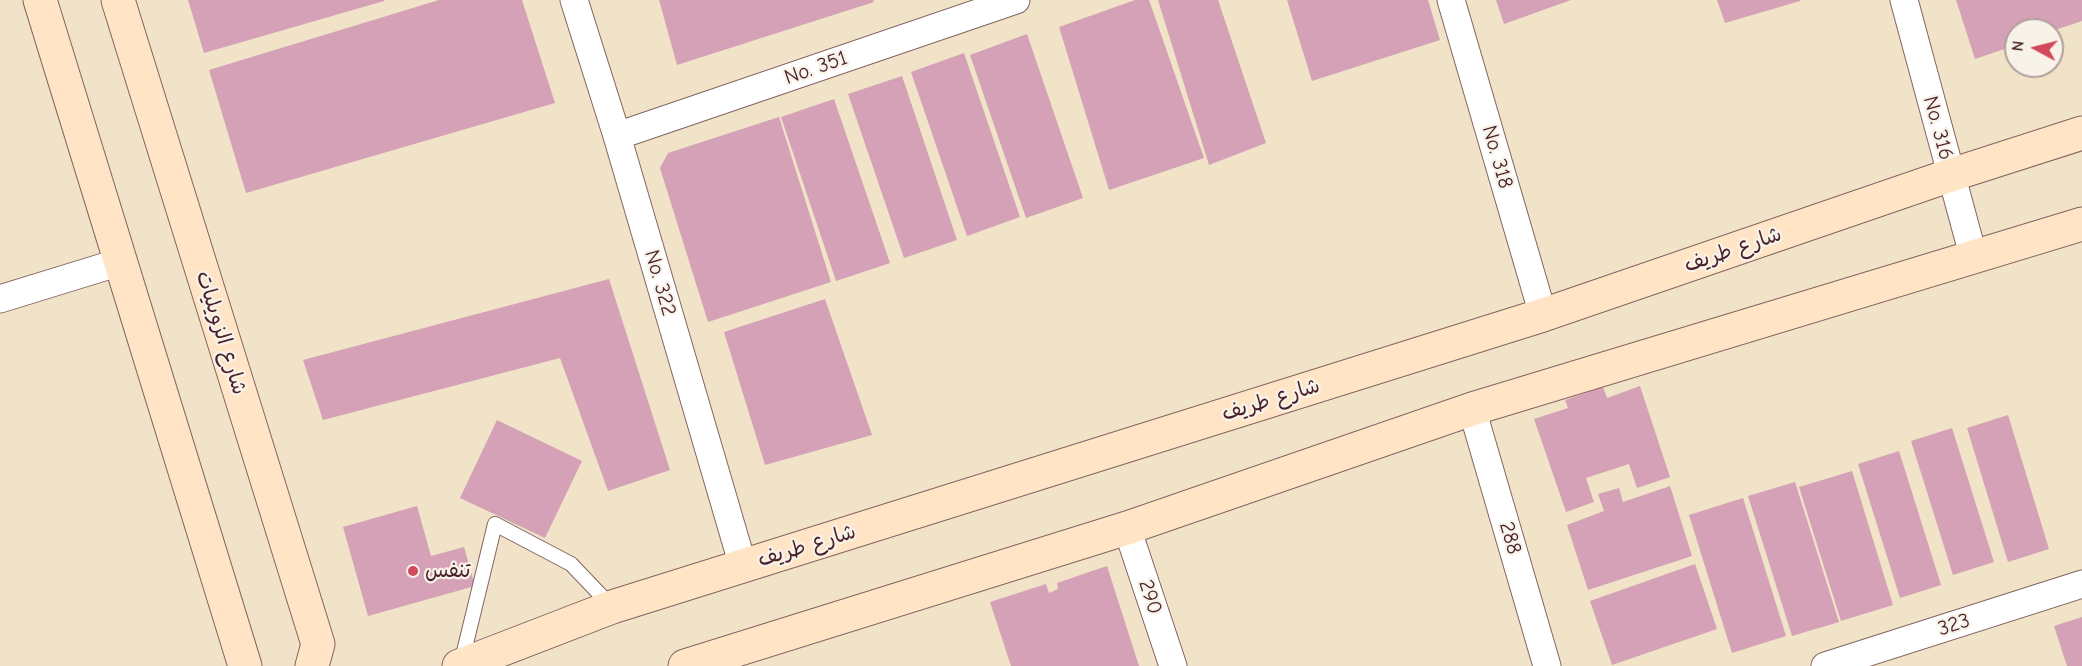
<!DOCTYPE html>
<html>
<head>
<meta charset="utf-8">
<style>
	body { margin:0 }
	#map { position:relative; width:2082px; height:666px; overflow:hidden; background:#f0e3c7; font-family:"Comic Neue",sans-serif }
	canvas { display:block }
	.north { position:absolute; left:2004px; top:18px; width:60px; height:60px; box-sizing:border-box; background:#f7f3e8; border:2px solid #b29e9c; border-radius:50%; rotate:277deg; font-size:16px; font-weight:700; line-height:24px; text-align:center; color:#4a1f2b }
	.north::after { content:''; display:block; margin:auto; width:21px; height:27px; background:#d1495b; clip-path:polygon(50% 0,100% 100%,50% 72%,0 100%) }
</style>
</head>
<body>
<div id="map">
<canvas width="2082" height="666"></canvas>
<div class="north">N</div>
</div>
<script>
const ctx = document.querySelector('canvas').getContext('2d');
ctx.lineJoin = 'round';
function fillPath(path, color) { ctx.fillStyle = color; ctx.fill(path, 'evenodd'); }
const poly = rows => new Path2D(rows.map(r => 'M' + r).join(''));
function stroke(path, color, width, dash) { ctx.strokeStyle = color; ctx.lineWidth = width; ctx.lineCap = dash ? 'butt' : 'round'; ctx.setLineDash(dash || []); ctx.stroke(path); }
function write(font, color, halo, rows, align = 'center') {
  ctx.font = font + ' "Comic Neue","Playpen Sans Arabic",sans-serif'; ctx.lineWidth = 4.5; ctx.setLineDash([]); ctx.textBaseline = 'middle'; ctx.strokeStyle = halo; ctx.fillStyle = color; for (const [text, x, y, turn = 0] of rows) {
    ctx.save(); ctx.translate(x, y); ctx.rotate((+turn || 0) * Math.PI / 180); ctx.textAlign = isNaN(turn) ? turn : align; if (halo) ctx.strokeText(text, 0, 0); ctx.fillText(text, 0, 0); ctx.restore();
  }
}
fillPath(poly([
	[188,0,384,0,384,1,204,53],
	[439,0,522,0,555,103,246,193,209,70],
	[659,0,873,0,874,2,677,65],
	[1135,0,1149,0,1204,158,1109,190,1059,27],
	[1158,0,1218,0,1266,143,1209,165],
	[1287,0,1428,0,1440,40,1312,81],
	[1496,0,1571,0,1504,24],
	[1717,0,1800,0,1800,1,1725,23],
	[1956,0,2082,0,2082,21,2052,31,2016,30,2016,45,1975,59],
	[1027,34,1083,198,1026,218,970,55],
	[964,53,1020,217,967,236,911,72],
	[902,76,957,240,904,258,848,94],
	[834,99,890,263,836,281,781,117],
	[779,117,831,282,708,322,660,168,668,153],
	[609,279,670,470,608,491,560,358,323,420,303,360],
	[825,299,872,435,765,465,724,332],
	[1640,386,1670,477,1637,488,1629,464,1586,478,1594,502,1566,512,1534,419,1568,408,1565,400,1603,387,1607,398],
	[2008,415,2049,549,2008,562,1967,428],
	[497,420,582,461,545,538,460,498],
	[1952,428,1994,562,1953,575,1911,441],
	[1899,451,1941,585,1900,598,1858,464],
	[1852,471,1893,605,1841,621,1799,487],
	[1795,482,1839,622,1792,636,1748,496],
	[1670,486,1692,556,1588,590,1567,525,1604,511,1598,494,1619,488,1623,502],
	[1743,498,1786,636,1732,653,1689,515],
	[417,506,431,556,464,547,475,586,368,616,343,527],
	[1695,564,1717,629,1612,665,1590,601],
	[1107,566,1139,666,1011,666,990,602,1046,584,1049,593,1058,589,1057,583],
	[2082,617,2082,666,2067,666,2054,626]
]), '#d4a1b7');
const lane = poly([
	[461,664,495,524,571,564,612,607]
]);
const street = poly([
	[574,0,617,136,743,566],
	[1451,0,1543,315],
	[1904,0,1973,255],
	[617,136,1016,0],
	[0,299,120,262],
	[1472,409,1547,666],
	[1127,528,1173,666],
	[1825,666,2082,584]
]);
const secondary = poly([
	[40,0,245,666],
	[118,0,318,644,312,666],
	[459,666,612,607,1543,315,1951,175,2082,133],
	[685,666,1127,528,1472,409,2082,224]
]);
stroke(lane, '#846462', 16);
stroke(street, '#846462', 29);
stroke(secondary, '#846462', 35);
stroke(lane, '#fff', 14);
stroke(street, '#fff', 27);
stroke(secondary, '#ffe4c6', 33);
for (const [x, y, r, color] of [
	[413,571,6,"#d1495b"]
]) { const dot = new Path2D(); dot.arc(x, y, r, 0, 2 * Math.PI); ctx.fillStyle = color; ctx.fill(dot); stroke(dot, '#f7f3e8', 2); }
write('21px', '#4a1f2b', '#f7f3e8', [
	["No. 351",816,68,-19],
	["No. 316",1938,128,75],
	["No. 318",1497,157,74],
	["شارع طريف",1733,250,-19],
	["No. 322",660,283,74],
	["شارع الزويليات",221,333,73],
	["شارع طريف",1271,400,-17],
	["288",1510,538,74],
	["شارع طريف",807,546,-17],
	["290",1150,597,72],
	["323",1954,625,-18]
]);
write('21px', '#4a1f2b', '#f7f3e8', [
	["تنفس",425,571]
], 'left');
</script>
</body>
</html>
